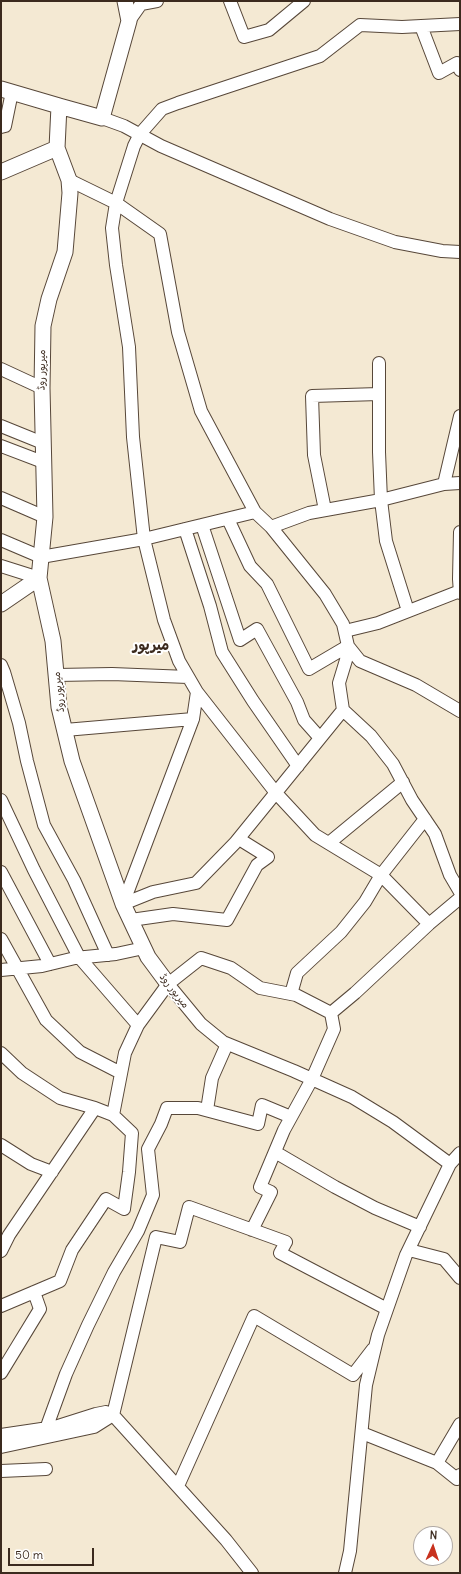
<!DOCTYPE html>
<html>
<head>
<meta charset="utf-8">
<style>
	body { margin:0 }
	#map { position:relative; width:461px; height:1574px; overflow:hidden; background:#f4e9d3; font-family:Delius,sans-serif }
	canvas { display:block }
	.frame { position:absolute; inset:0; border:2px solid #3b2a1e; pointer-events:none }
	.north { position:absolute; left:413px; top:1526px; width:40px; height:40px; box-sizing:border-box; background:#fff; border:1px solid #b1aaa5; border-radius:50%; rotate:3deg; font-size:11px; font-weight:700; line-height:16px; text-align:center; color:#3b2a1e }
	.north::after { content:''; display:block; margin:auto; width:14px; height:18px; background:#c8321e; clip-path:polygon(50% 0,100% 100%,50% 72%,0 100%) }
	.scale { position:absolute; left:8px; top:1548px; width:86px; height:18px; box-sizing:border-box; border:2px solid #3b2a1e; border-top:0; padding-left:5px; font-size:12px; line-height:14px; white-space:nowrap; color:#3b2a1e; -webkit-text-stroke:3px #fff; paint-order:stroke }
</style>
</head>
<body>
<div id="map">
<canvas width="461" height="1574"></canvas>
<div class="frame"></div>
<div class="north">N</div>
<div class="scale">50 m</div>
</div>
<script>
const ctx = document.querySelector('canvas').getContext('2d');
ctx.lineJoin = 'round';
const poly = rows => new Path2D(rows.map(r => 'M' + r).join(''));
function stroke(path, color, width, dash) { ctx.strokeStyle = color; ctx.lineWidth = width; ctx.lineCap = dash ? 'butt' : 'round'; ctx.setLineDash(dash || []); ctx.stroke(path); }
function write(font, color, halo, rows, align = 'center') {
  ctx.font = font + ' Delius,"Playpen Sans Arabic",sans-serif'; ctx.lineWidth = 4; ctx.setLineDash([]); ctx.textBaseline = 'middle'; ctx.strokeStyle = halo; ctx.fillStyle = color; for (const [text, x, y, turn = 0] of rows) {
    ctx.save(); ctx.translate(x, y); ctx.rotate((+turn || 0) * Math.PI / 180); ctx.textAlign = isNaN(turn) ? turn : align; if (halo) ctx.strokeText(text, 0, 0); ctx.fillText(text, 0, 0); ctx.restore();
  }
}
const minor = poly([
	[230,1,244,37,269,30,304,1],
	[129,21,141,4,157,1],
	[421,26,439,73,457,63,460,70],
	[102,118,124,126,161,146,330,219,395,242,442,251,460,252],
	[1,127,5,126,12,92],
	[69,180,116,203,160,234,178,332,201,411,255,512,271,527,325,594,343,624,348,646,346,660,339,683,343,710,371,736,393,764,412,800,435,834,450,875,460,892],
	[379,363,379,452,381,500,386,541,408,611],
	[1,369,42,388],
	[1,426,43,443],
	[1,446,43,462],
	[444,484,460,416],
	[1,498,45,517],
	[325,510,314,455,312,396,379,394],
	[228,519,250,566,267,584,309,669,348,646,360,661,416,685,460,711],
	[202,525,240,640,257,629,297,702,304,720,320,738],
	[271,527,309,513,381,500,444,484,460,483],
	[185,529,210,606,222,652,253,701,298,766],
	[460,532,459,579,460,593],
	[1,540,41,557,144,539,255,512],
	[1,566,39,578],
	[345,631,378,623,460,591],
	[1,665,4,672,19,723,27,761,44,825,74,880,108,955],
	[57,675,112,674,188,677],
	[197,692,276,793,315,835,381,875,429,924],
	[65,730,193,719],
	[1,800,34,870,79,957,138,1025],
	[329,843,403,782],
	[1,872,50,964],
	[123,904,193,719,197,692,179,661,164,620,144,539,133,437,129,347,116,265,112,228,116,203,134,146,140,134,162,109,178,103,320,56,360,25,402,27,460,24],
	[123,904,153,892,196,883,235,843,343,710],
	[131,920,173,914,227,920,257,865,268,857,239,839],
	[1,939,46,1020,80,1052,121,1073],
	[1,970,42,966,75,958,116,954,144,948],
	[168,984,201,1024,223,1042,294,1071,352,1097,393,1122,450,1164],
	[291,994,297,973,341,932,365,902,381,875,425,819],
	[1,1053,22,1073,60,1098,95,1108],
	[207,1110,212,1078,227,1044],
	[1,1145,31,1164,52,1172],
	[275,1152,335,1187,375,1208,420,1227],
	[252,1230,271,1192,260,1187,284,1130,312,1079,334,1029,331,1013,355,993,429,924,460,898],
	[409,1250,444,1259,460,1278],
	[1,1251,9,1235,95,1108,113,1115],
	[1,1306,60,1281,72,1250,106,1199,124,1209,129,1172,132,1133,113,1115,125,1053,138,1025,168,984,201,958,231,968,260,988,296,995,331,1013],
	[1,1373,40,1309,34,1292],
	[46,1429,66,1374,88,1325,114,1272,138,1231,153,1195,148,1149,161,1124,167,1108,198,1108,258,1124,262,1105,291,1117],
	[362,1433,437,1463,460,1424],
	[1,1435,55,1427,96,1414,106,1412,113,1415,226,1540,252,1573],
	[1,1447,94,1427,113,1415,156,1237,180,1242,189,1207,286,1242,280,1253,387,1309],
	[437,1463,457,1479,460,1475],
	[1,1471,46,1469],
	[178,1486,254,1316,353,1375,373,1349],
	[345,1573,350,1551,366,1385,378,1335,406,1255,450,1164,460,1153]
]);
const tertiary = poly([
	[1,89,59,106,57,148,69,180,70,193,65,252,49,299,43,326,42,388,45,517,39,578,53,641,59,707,72,761,123,904,148,957,168,984],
	[59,106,102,118,129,21,125,1],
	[1,172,57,148],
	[1,604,39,578]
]);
stroke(minor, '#574739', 14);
stroke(tertiary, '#574739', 17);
stroke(minor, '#fff', 12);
stroke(tertiary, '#fff', 15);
write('10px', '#3b2a1e', '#fff', [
	["میرپور روڈ",42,370,-89],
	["میرپور روڈ",59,692,-96],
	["میرپور روڈ",174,991,52]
]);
write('bold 14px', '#3b2a1e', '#fff', [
	["میرپور",151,646]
]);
</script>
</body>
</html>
